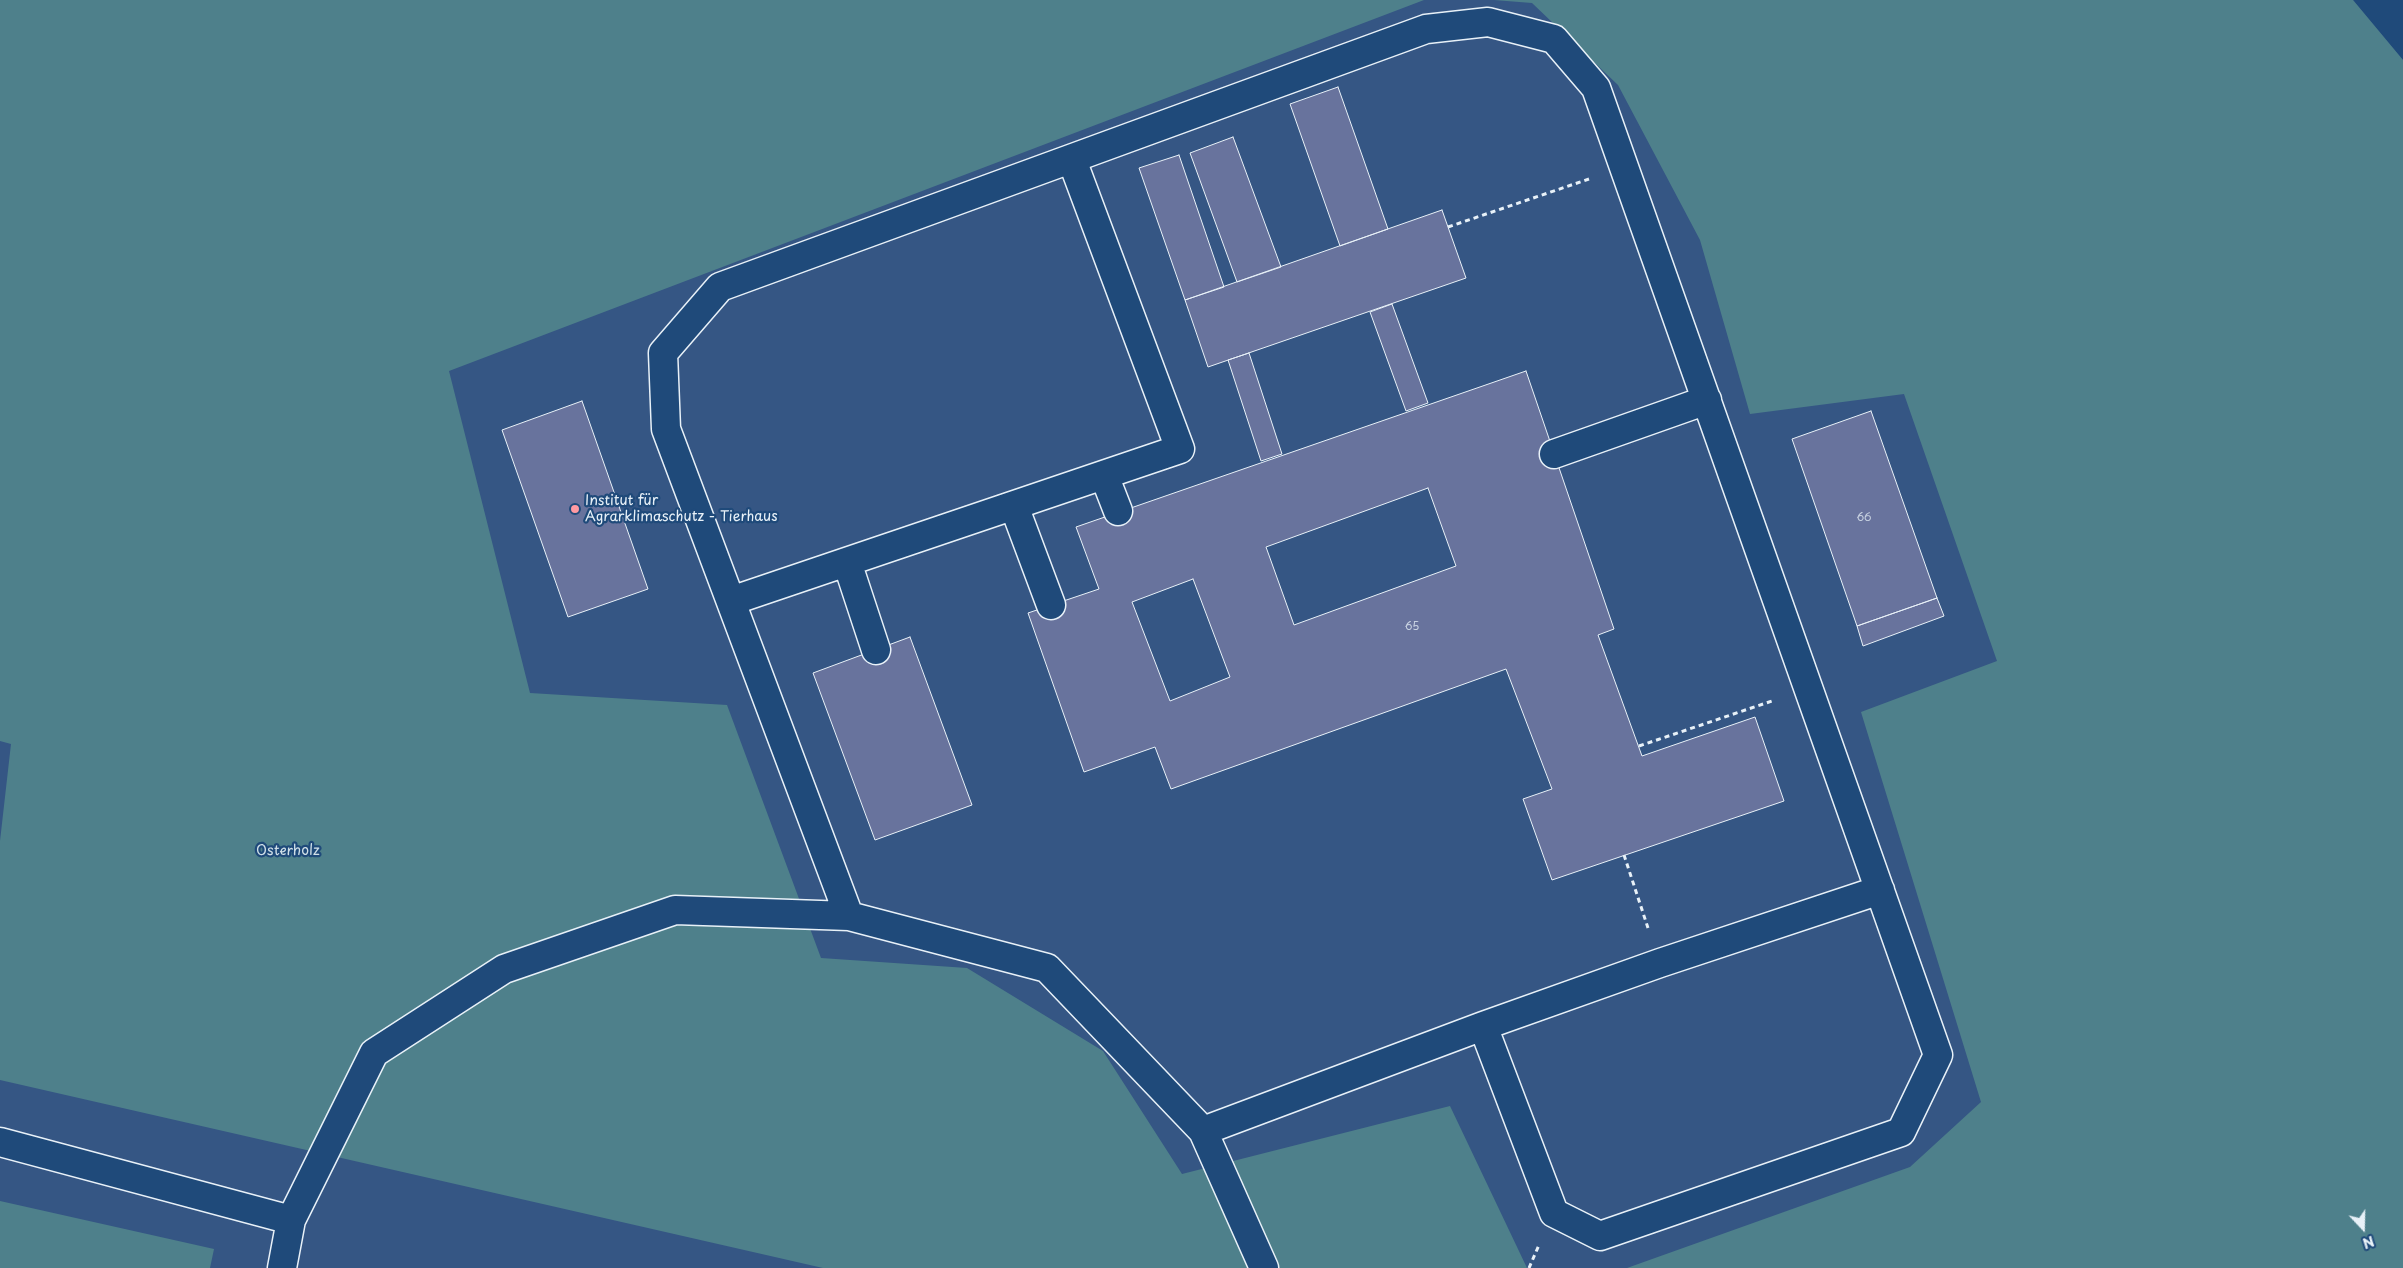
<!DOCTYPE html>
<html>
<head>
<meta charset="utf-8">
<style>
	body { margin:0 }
	#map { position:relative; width:2403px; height:1268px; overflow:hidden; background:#1f4a7a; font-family:"Playpen Sans",sans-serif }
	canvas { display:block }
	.north { position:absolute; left:2338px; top:1203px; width:50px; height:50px; -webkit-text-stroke:4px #1f4a7a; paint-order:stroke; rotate:159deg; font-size:14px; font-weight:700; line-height:20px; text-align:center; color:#e8f1f8 }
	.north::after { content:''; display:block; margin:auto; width:18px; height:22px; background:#e8f1f8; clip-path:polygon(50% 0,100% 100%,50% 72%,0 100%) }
</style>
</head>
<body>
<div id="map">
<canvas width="2403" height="1268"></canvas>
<div class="north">N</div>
</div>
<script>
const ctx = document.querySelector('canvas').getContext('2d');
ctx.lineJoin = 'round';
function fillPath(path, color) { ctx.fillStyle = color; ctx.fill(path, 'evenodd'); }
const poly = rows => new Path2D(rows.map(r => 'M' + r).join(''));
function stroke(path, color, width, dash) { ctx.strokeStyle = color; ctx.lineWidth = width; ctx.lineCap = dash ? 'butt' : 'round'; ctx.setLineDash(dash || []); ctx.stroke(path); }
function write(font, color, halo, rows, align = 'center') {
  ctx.font = font + ' "Playpen Sans",sans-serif'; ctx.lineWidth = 4.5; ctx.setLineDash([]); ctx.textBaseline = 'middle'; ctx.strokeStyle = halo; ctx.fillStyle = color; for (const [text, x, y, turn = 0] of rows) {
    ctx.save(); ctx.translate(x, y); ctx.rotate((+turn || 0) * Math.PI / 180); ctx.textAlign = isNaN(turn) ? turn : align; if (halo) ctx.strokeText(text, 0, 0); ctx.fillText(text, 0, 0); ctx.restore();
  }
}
fillPath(poly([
	[0,0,2353,0,2403,60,2403,1268,0,1268]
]), '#355684');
fillPath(poly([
	[0,0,1424,0,449,371,530,693,727,705,821,958,967,968,1103,1051,1182,1174,1450,1106,1527,1268,823,1268,0,1080,0,841,11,744,0,741],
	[1494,0,2353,0,2403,60,2403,1268,1627,1268,1910,1167,1981,1102,1861,712,1997,661,1904,394,1750,414,1700,240,1618,85,1532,3],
	[0,1201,214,1249,210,1268,0,1268]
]), '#4e808b');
const building = poly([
	[1338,87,1388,229,1340,246,1290,104,1338,87],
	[1233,137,1281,267,1237,282,1190,153,1233,137],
	[1179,155,1224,287,1185,300,1139,168,1179,155],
	[1442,210,1466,278,1208,367,1185,300,1442,210],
	[1392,304,1428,403,1406,411,1370,312,1392,304],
	[1249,353,1282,454,1261,461,1228,360,1249,353],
	[1526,371,1614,629,1598,635,1642,756,1755,717,1784,801,1552,880,1523,799,1552,789,1506,669,1171,789,1155,747,1084,772,1028,613,1099,589,1076,527,1526,371],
	[1428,488,1456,566,1294,625,1266,547,1428,488],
	[1193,579,1230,677,1170,701,1132,602,1193,579],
	[582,401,648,589,568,617,502,430,582,401],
	[1871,411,1937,598,1857,626,1792,439,1871,411],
	[1937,598,1944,616,1863,646,1857,626,1937,598],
	[910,637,972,805,875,840,813,673,910,637]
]);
fillPath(building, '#68739d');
stroke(building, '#e8f1f8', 1);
const minor = poly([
	[1554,454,1707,400],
	[1104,475,1118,511],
	[1014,506,1051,605],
	[847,562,876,650],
	[731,601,1180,449,1072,160],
	[849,916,666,429,663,353,720,287,1426,29,1488,22,1554,39,1596,88,1938,1055,1901,1132,1600,1236,1554,1213,1483,1026],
	[1203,1131,1483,1026,1660,963,1880,890],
	[0,1142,291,1220],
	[282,1268,291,1220,374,1053,504,969,675,910,849,916,1047,968,1203,1131,1264,1268]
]);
stroke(minor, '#e8f1f8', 31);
stroke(poly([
	[1448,227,1589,179],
	[1639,746,1775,700],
	[1624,855,1648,928],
	[1529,1268,1539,1245]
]), '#e8f1f8', 3, [5, 4]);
stroke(minor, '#1f4a7a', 28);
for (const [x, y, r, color] of [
	[575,509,5,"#ff9aa2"]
]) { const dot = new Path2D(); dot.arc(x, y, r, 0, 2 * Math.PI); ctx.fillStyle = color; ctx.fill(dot); stroke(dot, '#1f4a7a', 2); }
write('11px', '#c8d2e1', null, [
	["66",1864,518],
	["65",1412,627]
]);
write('14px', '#e8f1f8', '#1f4a7a', [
	["Institut für",585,501],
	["Agrarklimaschutz - Tierhaus",585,517]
], 'left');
write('14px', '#d1e0e8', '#1f4a7a', [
	["Osterholz",288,851]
]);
</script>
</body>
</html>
